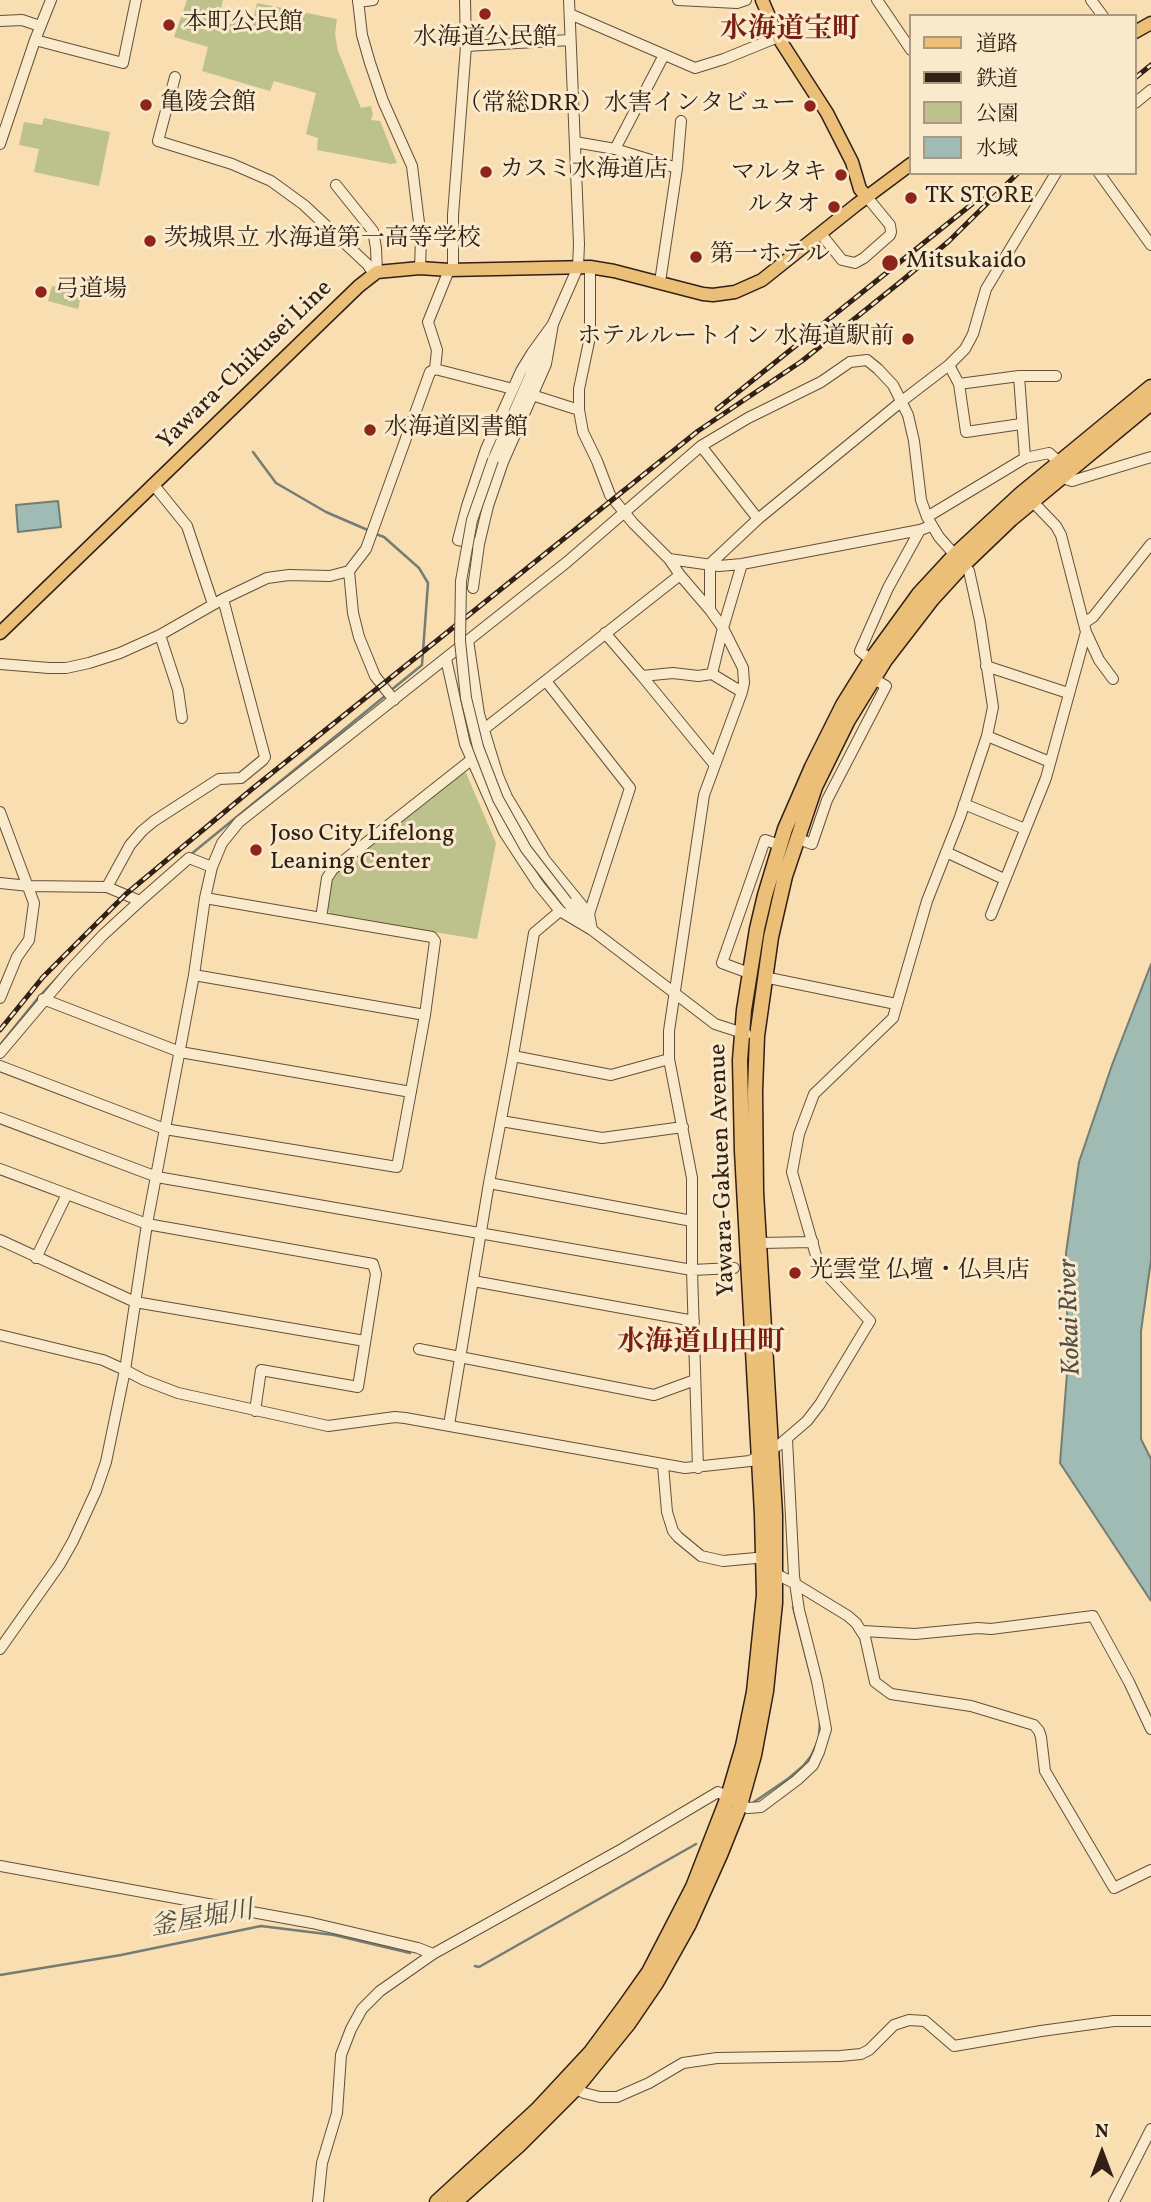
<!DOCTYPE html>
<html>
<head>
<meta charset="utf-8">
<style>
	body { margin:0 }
	#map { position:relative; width:1151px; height:2202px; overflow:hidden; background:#f8deb0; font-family:Vollkorn,"Noto Serif JP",serif }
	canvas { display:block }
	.legend { position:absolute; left:909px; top:14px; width:228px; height:161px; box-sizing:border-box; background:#faeacc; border:2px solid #a99983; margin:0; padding:9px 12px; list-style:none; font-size:21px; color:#302016 }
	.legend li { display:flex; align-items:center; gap:14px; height:35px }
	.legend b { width:35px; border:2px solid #a99983 }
	.north { position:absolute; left:1067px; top:2118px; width:70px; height:70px; -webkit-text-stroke:5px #faeacc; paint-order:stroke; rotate:0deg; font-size:19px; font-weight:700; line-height:28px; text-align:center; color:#302016 }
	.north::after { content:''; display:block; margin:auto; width:24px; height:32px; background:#302016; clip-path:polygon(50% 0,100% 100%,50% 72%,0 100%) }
</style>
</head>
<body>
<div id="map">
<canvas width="1151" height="2202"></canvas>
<ul class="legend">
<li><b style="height:9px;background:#ecbf78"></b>道路</li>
<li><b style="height:9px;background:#302016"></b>鉄道</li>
<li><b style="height:19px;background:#bdc18c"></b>公園</li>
<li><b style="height:19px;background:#a0bbb4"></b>水域</li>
</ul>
<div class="north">N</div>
</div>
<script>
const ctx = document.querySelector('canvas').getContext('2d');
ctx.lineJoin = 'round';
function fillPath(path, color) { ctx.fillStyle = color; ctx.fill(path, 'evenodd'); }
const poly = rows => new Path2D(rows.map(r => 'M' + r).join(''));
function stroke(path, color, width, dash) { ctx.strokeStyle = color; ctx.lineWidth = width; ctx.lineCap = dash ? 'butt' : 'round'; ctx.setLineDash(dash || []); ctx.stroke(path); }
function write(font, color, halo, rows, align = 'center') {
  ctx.font = font + ' Vollkorn,"Noto Serif JP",serif'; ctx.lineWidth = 6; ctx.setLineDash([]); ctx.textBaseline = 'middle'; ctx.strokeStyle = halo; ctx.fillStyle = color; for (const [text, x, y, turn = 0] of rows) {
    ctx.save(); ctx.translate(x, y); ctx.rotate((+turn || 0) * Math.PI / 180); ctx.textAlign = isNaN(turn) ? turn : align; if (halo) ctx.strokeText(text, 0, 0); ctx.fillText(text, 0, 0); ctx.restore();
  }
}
fillPath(poly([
	[187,0,223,0,219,16,252,24,257,3,337,19,335,34,338,51,361,108,371,106,373,114,371,120,380,121,397,163,391,164,317,150,318,138,306,134,316,93,274,81,270,91,202,71,208,47,174,37],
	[44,118,110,132,99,186,34,172,39,149,19,145,24,122,42,125],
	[52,286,82,293,78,309,48,301],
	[464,772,466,773,496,843,477,939,331,915,327,909,333,875,339,869]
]), '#bdc18c');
const water = poly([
	[58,501,61,527,18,532,16,505,58,501],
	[1151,964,1151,1260,1141,1331,1141,1439,1151,1459,1151,1601,1060,1463,1068,1361,1066,1253,1079,1162,1112,1065,1151,964]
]);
fillPath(water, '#a0bbb4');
stroke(water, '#737d75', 2);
stroke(poly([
	[253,452,276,483,326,512,370,531],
	[376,534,384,537,419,568,428,583,422,665,390,691],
	[190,855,385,696],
	[0,1045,38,998,97,935],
	[793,1607,814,1688],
	[819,1736,820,1722],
	[754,1802,789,1778,803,1766,811,1756,817,1743],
	[475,1966,479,1967,696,1844],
	[0,1975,121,1955,261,1926,334,1935,410,1953]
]), '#737d75', 2.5);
const minor = poly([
	[358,0,362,35,370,63,383,101,412,166,421,239,420,268],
	[678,0,737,3,746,0],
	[877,0,911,50],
	[1091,0,1103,16],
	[358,2,373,0],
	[570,14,695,68,724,59,778,37],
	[0,21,22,20,40,26],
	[35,40,123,63,136,0],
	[466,46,570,40],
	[175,77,158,141,232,164,271,181,304,205,367,264,374,274],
	[1135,103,1151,90],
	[575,142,615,149,677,168],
	[0,144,35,40,51,0],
	[615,149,664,55],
	[1099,173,1151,245],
	[336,185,373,231,376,248,377,272],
	[821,234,842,260,855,263,864,258,890,235,891,232,890,225,867,197],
	[590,267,590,337,579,389,579,410,583,432,597,461,610,495,633,523,669,559,680,575,710,610,723,628,743,668,744,683,742,692,704,795,669,1031,669,1059,692,1178,692,1270,698,1468],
	[453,270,453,215,466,46,465,0],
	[660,282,677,168,681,121],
	[553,324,546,364,503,462,488,506,479,544,458,540,467,506,486,449,521,371,532,353,553,324],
	[949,365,959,384,966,432,1021,424],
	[435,369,513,389],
	[1019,376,1025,458],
	[959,384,1019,376,1056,376],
	[532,395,579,410],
	[701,446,758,519,710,564,710,610],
	[493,460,578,267,579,244,569,0],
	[1060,477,1072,481,1151,457],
	[153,484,187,526,213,604],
	[1032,501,1056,526,1061,535,1086,632,1099,660,1113,679],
	[927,517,1025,458,1049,453,1060,463],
	[758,519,902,401,949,365,965,349,973,334,986,289,1056,173],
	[669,559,719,566,742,564,920,530,931,526],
	[349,571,353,613,359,637,375,676,394,700],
	[473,588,479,544],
	[1084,623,1093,617,1151,544],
	[605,633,642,676,714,764],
	[160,635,178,690,182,718],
	[468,640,479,714,498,776,507,797,545,860,589,914,592,930],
	[446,659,465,744,504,832,538,884,560,911,592,930],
	[871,660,860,651,888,588,920,530],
	[0,664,49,668,66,668,89,663,120,653,160,635,223,599,267,578,289,575,330,576,349,571,366,549,430,372,435,369,437,350,428,322,449,270],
	[986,666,1068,693],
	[712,674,723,628,742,564],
	[642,676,673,673,698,676,712,674,742,692],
	[546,681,630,788,589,914],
	[480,735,483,730,680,575],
	[987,736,1050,762],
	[964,804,1025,829],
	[0,812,34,903,29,940,17,957,0,998],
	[796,838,812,844,827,800,886,686,874,679],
	[946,852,1004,879],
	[0,883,29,886,107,887,140,901],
	[107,887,130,845,142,831,154,821,219,779,241,778,263,760,265,757,223,599],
	[567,902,592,930,715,1024,746,1034],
	[991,915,1046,778,1086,632],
	[321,918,327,878,333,869,471,760],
	[749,973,722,963,765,840,780,845],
	[194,975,425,1015],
	[764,977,896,1004],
	[43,999,180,1052,411,1092],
	[0,1053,70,970,103,935,140,901,189,858,212,867],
	[513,1056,611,1075,669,1059],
	[0,1066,165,1129,397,1167,425,1015,435,941,432,937,205,898],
	[0,1118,157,1177,692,1270,734,1268],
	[501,1121,602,1138,683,1127],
	[0,1169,147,1224,373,1264,376,1274,358,1387,261,1370,255,1411],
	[489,1183,692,1221],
	[0,1240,135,1302,365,1341],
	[760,1243,813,1242],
	[36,1258,67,1194],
	[473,1281,694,1321],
	[0,1335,103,1360,125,1370,144,1380,178,1393,328,1426,395,1417,405,1418,685,1468,750,1461,779,1445,807,1421,820,1404,870,1321,828,1276,817,1259,792,1172,799,1134,814,1094,893,1018,927,901,960,817,987,736,993,707,980,621,969,571,939,537,927,517,921,500,914,441,908,415,893,385,878,369,867,360,850,362,821,382,748,418,701,446,567,562,239,822,222,843,212,867,205,898,194,975,147,1224,125,1370,106,1462,96,1491,73,1541,60,1564,0,1649],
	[419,1349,654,1395,695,1380],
	[449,1425,489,1183,513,1056,534,933,560,911],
	[663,1465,667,1512,673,1531,678,1537,701,1556,723,1561,767,1557],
	[771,1573,776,1574,794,1583,848,1616,856,1623,865,1637,875,1682,891,1694,971,1706,1034,1725,1039,1731,1041,1737,1045,1771,1114,1888,1151,1870],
	[863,1631,915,1634,978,1628,991,1629,1093,1616,1129,1682,1151,1729],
	[0,1866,312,1923,418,1948,433,1954],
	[576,2088,584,2093,600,2097,617,2097,649,2083,683,2063,717,2058,840,2056,861,2054,869,2050,894,2025,909,2020,925,2021,954,2046,1041,2031,1114,2021,1151,2021],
	[318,2202,322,2163,337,2113,341,2055,351,2029,362,2009,380,1991,433,1954,622,1849,718,1792,748,1808,761,1807,797,1780,813,1765,819,1752,826,1729,817,1681,799,1610,794,1576,787,1439],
	[1114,2202,1151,2129]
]);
const major = poly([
	[762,0,778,37,827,113,852,162,860,189,867,197],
	[1135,32,1151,23],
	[0,633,359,286,377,272,420,268,449,270,590,267,614,271,703,294,713,295,735,292,762,280,856,205,911,164]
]);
const highway = poly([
	[437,2202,537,2110,591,2052,625,2006,649,1972,693,1887,728,1797,743,1746,754,1692,764,1595,762,1514,742,1151,740,1060,744,1010,757,929,765,895,785,829,812,767,843,705,871,660,919,594,955,555,1021,494,1151,387],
	[455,2202,518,2146,576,2088,628,2024,656,1983,689,1924,720,1855,740,1805,754,1755,766,1691,775,1603,775,1515,756,1192,755,1091,757,1036,771,937,785,876,815,787,848,720,885,660,932,599,964,564,1011,519,1151,403]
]);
stroke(minor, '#62503c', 12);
stroke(major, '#302016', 15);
stroke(highway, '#302016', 17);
stroke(minor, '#faeacc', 10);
stroke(major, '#ecbf78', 12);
stroke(highway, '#ecbf78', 14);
const rail = poly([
	[1135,78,1151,65],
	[717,409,987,192],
	[0,1030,43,977,126,894,252,789,698,431,802,361,904,279,949,241,1018,173]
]);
stroke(rail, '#302016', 5);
stroke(rail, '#faeacc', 2.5, [8]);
const minorBridge = poly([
	[493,460,472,520,461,581,460,641,466,698,478,747,498,799,526,849,567,902]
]);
stroke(minorBridge, '#62503c', 12, []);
stroke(minorBridge, '#faeacc', 10);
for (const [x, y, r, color] of [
	[485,14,7,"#8f2418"],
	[169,25,7,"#8f2418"],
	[146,105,7,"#8f2418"],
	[810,106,7,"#8f2418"],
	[486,172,7,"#8f2418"],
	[841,175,7,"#8f2418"],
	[911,198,7,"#8f2418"],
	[834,207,7,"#8f2418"],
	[150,241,7,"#8f2418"],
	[696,257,7,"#8f2418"],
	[890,263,9,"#8f2418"],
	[41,292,7,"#8f2418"],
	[908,339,7,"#8f2418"],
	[370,430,7,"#8f2418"],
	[256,850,7,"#8f2418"],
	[795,1273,7,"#8f2418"]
]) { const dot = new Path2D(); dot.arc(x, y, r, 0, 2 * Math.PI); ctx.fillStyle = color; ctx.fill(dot); stroke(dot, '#faeacc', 2.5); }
write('24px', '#302016', '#faeacc', [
	["本町公民館",183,25],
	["水海道公民館",485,40,"center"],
	["亀陵会館",160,105],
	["（常総DRR）水害インタビュー",796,106,"right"],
	["カスミ水海道店",500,172],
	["マルタキ",827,175,"right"],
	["TK STORE",925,198],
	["ルタオ",820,207,"right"],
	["茨城県立 水海道第一高等学校",164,241],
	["第一ホテル",710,257],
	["Mitsukaido",906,263],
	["弓道場",55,292],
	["ホテルルートイン 水海道駅前",894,339,"right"],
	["水海道図書館",384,430],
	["Joso City Lifelong",270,836],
	["Leaning Center",270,864],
	["光雲堂 仏壇・仏具店",809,1273]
], 'left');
write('24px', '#302016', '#faeacc', [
	["Yawara-Chikusei Line",246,366,-44],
	["Yawara-Gakuen Avenue",724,1170,-92]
]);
write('italic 26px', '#524e45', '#faeacc', [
	["Kokai River",1072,1317,-92],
	["釜屋堀川",202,1921,-10]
]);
write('bold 28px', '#7a1f14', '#faeacc', [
	["水海道宝町",790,32],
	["水海道山田町",701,1345]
]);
</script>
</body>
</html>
